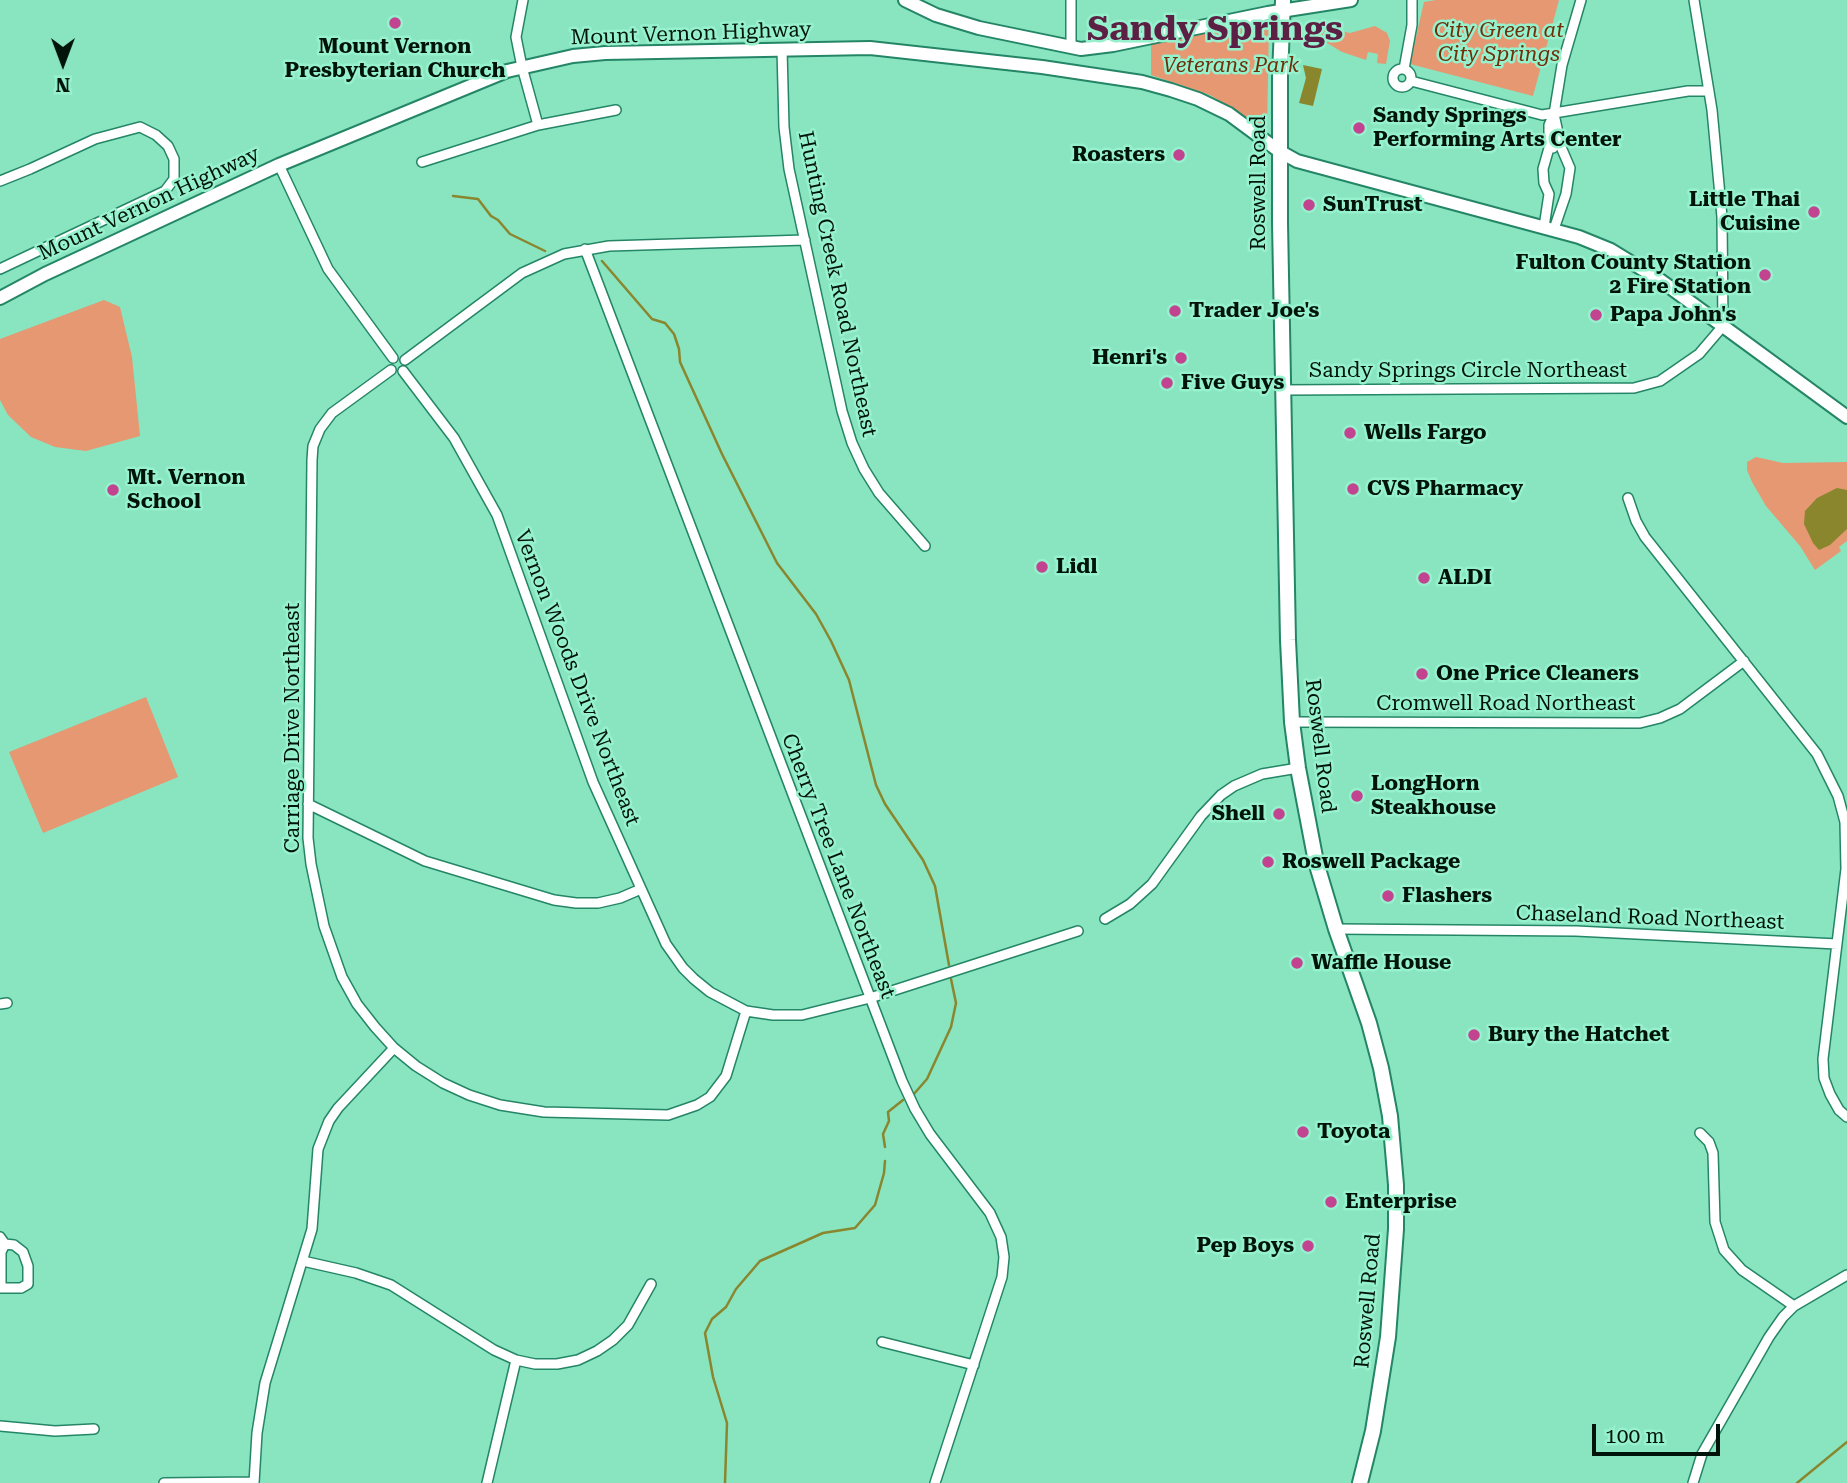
<!DOCTYPE html>
<html>
<head>
<meta charset="utf-8">
<style>
	body { margin:0 }
	#map { position:relative; width:1847px; height:1483px; overflow:hidden; background:#89e4c0; font-family:"Roboto Serif",serif }
	canvas { display:block }
	.north { position:absolute; left:28px; top:28px; width:70px; height:70px; -webkit-text-stroke:5px #96f1cd; paint-order:stroke; rotate:180deg; font-size:19px; font-weight:700; line-height:28px; text-align:center; color:#00140b }
	.north::after { content:''; display:block; margin:auto; width:24px; height:32px; background:#00140b; clip-path:polygon(50% 0,100% 100%,50% 72%,0 100%) }
	.scale { position:absolute; left:1592px; top:1424px; width:128px; height:32px; box-sizing:border-box; border:4px solid #00140b; border-top:0; padding-left:9px; font-size:21px; line-height:24px; white-space:nowrap; color:#00140b; -webkit-text-stroke:5px #96f1cd; paint-order:stroke }
</style>
</head>
<body>
<div id="map">
<canvas width="1847" height="1483"></canvas>
<div class="north">N</div>
<div class="scale">100 m</div>
</div>
<script>
const ctx = document.querySelector('canvas').getContext('2d');
ctx.lineJoin = 'round';
function fillPath(path, color) { ctx.fillStyle = color; ctx.fill(path, 'evenodd'); }
const poly = rows => new Path2D(rows.map(r => 'M' + r).join(''));
function stroke(path, color, width, dash) { ctx.strokeStyle = color; ctx.lineWidth = width; ctx.lineCap = dash ? 'butt' : 'round'; ctx.setLineDash(dash || []); ctx.stroke(path); }
function write(font, color, halo, rows, align = 'center') {
  ctx.font = font + ' "Roboto Serif",serif'; ctx.lineWidth = 5; ctx.setLineDash([]); ctx.textBaseline = 'middle'; ctx.strokeStyle = halo; ctx.fillStyle = color; for (const [text, x, y, turn = 0] of rows) {
    ctx.save(); ctx.translate(x, y); ctx.rotate((+turn || 0) * Math.PI / 180); ctx.textAlign = isNaN(turn) ? turn : align; if (halo) ctx.strokeText(text, 0, 0); ctx.fillText(text, 0, 0); ctx.restore();
  }
}
fillPath(poly([
	[1436,0,1559,0,1533,96,1410,64,1424,2],
	[1269,22,1267,130,1210,95,1151,75,1151,44,1188,35],
	[1375,26,1387,33,1390,41,1386,64,1377,63,1378,54,1368,52,1366,60,1342,52,1319,38,1322,30,1326,28,1350,33],
	[104,300,120,307,132,357,140,436,86,451,55,447,31,437,8,415,0,400,0,339],
	[1756,457,1783,463,1847,462,1847,541,1839,547,1841,551,1815,570,1800,546,1766,506,1752,482,1747,470,1747,462],
	[146,697,178,777,43,833,9,752]
]), '#e59872');
fillPath(poly([
	[1303,65,1322,69,1313,106,1299,103,1306,78],
	[1837,488,1847,490,1847,529,1830,545,1819,550,1813,543,1804,524,1805,511,1817,498]
]), '#89862e');
stroke(poly([
	[453,196,478,199,491,216,498,220,510,234,545,251],
	[602,261,652,319,665,323,674,334,679,349,680,362,722,454,777,563,816,614,831,641,849,680,876,785,885,804,923,860,935,886,949,965],
	[913,1095,927,1079,951,1027,956,1003,951,979],
	[885,1147,883,1134,889,1121,888,1112,903,1100],
	[725,1483,727,1423,713,1377,705,1333,712,1319,726,1307,736,1289,760,1261,823,1233,855,1228,875,1205,884,1173,885,1161],
	[1797,1483,1847,1442]
]), '#89862e', 2.5);
const street = poly([
	[523,0,516,37,522,67,538,125],
	[1071,47,1071,0],
	[782,49,784,127,789,169,842,411,852,443,864,469,879,493,925,546],
	'1393 78a9 9 0 1 1 18 0a9 9 0 1 1-18 0Z',
	[1404,69,1412,25,1412,0],
	[1411,81,1542,115,1688,91,1709,91],
	[1549,148,1549,125,1554,114,1562,65,1581,0],
	[422,162,538,125,616,110],
	[279,165,328,269,393,358],
	[0,181,30,169,95,139,140,127,156,135,168,146,174,159,174,179,165,191,0,269],
	[1544,227,1549,194,1544,183,1543,169,1549,148,1553,148],
	[1554,229,1566,194,1570,168,1561,147,1554,114],
	[585,249,902,1081,915,1109,930,1134,990,1213,1001,1237,1004,1257,1002,1277,935,1483],
	[405,360,522,273,564,254,609,246,805,240],
	[391,370,332,413,320,429,313,446,312,460,308,838,311,864,324,926,342,977,357,1004,375,1027,394,1048,416,1066,443,1083,469,1095,500,1105,544,1112,668,1115,697,1105,710,1097,726,1076,746,1011],
	[403,371,454,438,497,515,593,782,666,944,683,968,694,979,710,992,746,1011,773,1015,802,1015,870,998,1078,931],
	[1284,390,1634,388,1660,381,1699,354,1723,326,1722,217,1712,110,1694,0],
	[1628,498,1636,521,1645,537,1817,754,1838,796,1845,822,1846,869,1823,1059,1824,1078,1830,1094,1839,1110,1847,1117],
	[1292,722,1640,723,1660,718,1680,709,1744,661],
	[308,804,425,861,554,900,576,903,598,903,620,898,641,889],
	[1105,919,1130,904,1152,884,1201,816,1221,795,1234,786,1262,774,1298,768],
	[1336,929,1576,931,1837,944],
	[0,1004,7,1003],
	[1700,1133,1709,1142,1713,1153,1715,1222,1724,1250,1742,1270,1794,1306],
	[0,1237,5,1244,14,1245,23,1252,28,1266,28,1284,21,1288,1,1288,1,1252,5,1244],
	[303,1261,356,1273,391,1285,494,1350,516,1360,535,1364,557,1364,578,1360,597,1351,613,1340,628,1325,651,1284],
	[882,1342,974,1365],
	[0,1426,55,1431,94,1429],
	[164,1483,254,1482],
	[254,1483,257,1433,265,1383,312,1229,318,1149,329,1121,338,1108,394,1048],
	[487,1483,516,1360],
	[1693,1483,1702,1454,1769,1337,1783,1317,1794,1306,1847,1275]
]);
const secondary = poly([
	[905,0,936,15,979,28,1081,49,1113,45,1268,13,1351,0],
	[0,298,45,274,279,165,507,71,573,56,605,53,870,48,1042,67,1142,82,1171,90,1198,99,1229,114,1279,151,1297,161,1579,237,1611,250,1660,280,1847,417]
]);
const primary = poly([
	[1283,0,1280,77,1280,223,1288,640,1292,722,1298,768,1316,862,1336,929,1369,1023,1381,1068,1390,1116,1396,1185,1396,1229,1388,1337,1373,1431,1360,1483]
]);
stroke(street, '#248666', 12);
stroke(secondary, '#248666', 16);
stroke(primary, '#248666', 18);
stroke(street, '#fff', 9);
stroke(secondary, '#fff', 12);
stroke(primary, '#fff', 14);
for (const [x, y, r, color] of [
	[395,23,7,"#c24390"],
	[1359,128,7,"#c24390"],
	[1179,155,7,"#c24390"],
	[1309,205,7,"#c24390"],
	[1814,212,7,"#c24390"],
	[1765,275,7,"#c24390"],
	[1175,311,7,"#c24390"],
	[1596,315,7,"#c24390"],
	[1181,358,7,"#c24390"],
	[1167,383,7,"#c24390"],
	[1350,433,7,"#c24390"],
	[1353,489,7,"#c24390"],
	[113,490,7,"#c24390"],
	[1042,567,7,"#c24390"],
	[1424,578,7,"#c24390"],
	[1422,674,7,"#c24390"],
	[1357,796,7,"#c24390"],
	[1279,814,7,"#c24390"],
	[1268,862,7,"#c24390"],
	[1388,896,7,"#c24390"],
	[1297,963,7,"#c24390"],
	[1474,1035,7,"#c24390"],
	[1303,1132,7,"#c24390"],
	[1331,1202,7,"#c24390"],
	[1308,1246,7,"#c24390"]
]) { const dot = new Path2D(); dot.arc(x, y, r, 0, 2 * Math.PI); ctx.fillStyle = color; ctx.fill(dot); stroke(dot, '#96f1cd', 2.5); }
write('italic 21px', '#6e300b', '#96f1cd', [
	["City Green at",1499,31],
	["City Springs",1499,55],
	["Veterans Park",1231,66]
]);
write('21px', '#00140b', '#96f1cd', [
	["Mount Vernon Highway",691,34,-2],
	["Roswell Road",1259,183,-90],
	["Mount Vernon Highway",149,204,-25],
	["Hunting Creek Road Northeast",837,284,78],
	["Sandy Springs Circle Northeast",1468,371],
	["Vernon Woods Drive Northeast",577,678,69],
	["Cromwell Road Northeast",1506,704],
	["Carriage Drive Northeast",293,728,-90],
	["Roswell Road",1320,746,83],
	["Cherry Tree Lane Northeast",838,866,69],
	["Chaseland Road Northeast",1650,918,2],
	["Roswell Road",1368,1301,-85]
]);
write('bold 21px', '#00140b', '#96f1cd', [
	["Mount Vernon",395,47,"center"],
	["Presbyterian Church",395,71,"center"],
	["Sandy Springs",1373,116],
	["Performing Arts Center",1373,140],
	["Roasters",1165,155,"right"],
	["Little Thai",1800,200,"right"],
	["Cuisine",1800,224,"right"],
	["SunTrust",1323,205],
	["Fulton County Station",1751,263,"right"],
	["2 Fire Station",1751,287,"right"],
	["Trader Joe's",1189,311],
	["Papa John's",1610,315],
	["Henri's",1167,358,"right"],
	["Five Guys",1181,383],
	["Wells Fargo",1364,433],
	["Mt. Vernon",127,478],
	["School",127,502],
	["CVS Pharmacy",1367,489],
	["Lidl",1056,567],
	["ALDI",1438,578],
	["One Price Cleaners",1436,674],
	["LongHorn",1371,784],
	["Steakhouse",1371,808],
	["Shell",1265,814,"right"],
	["Roswell Package",1282,862],
	["Flashers",1402,896],
	["Waffle House",1311,963],
	["Bury the Hatchet",1488,1035],
	["Toyota",1317,1132],
	["Enterprise",1345,1202],
	["Pep Boys",1294,1246,"right"]
], 'left');
write('bold 35px', '#5d2045', '#96f1cd', [
	["Sandy Springs",1215,30]
]);
</script>
</body>
</html>
